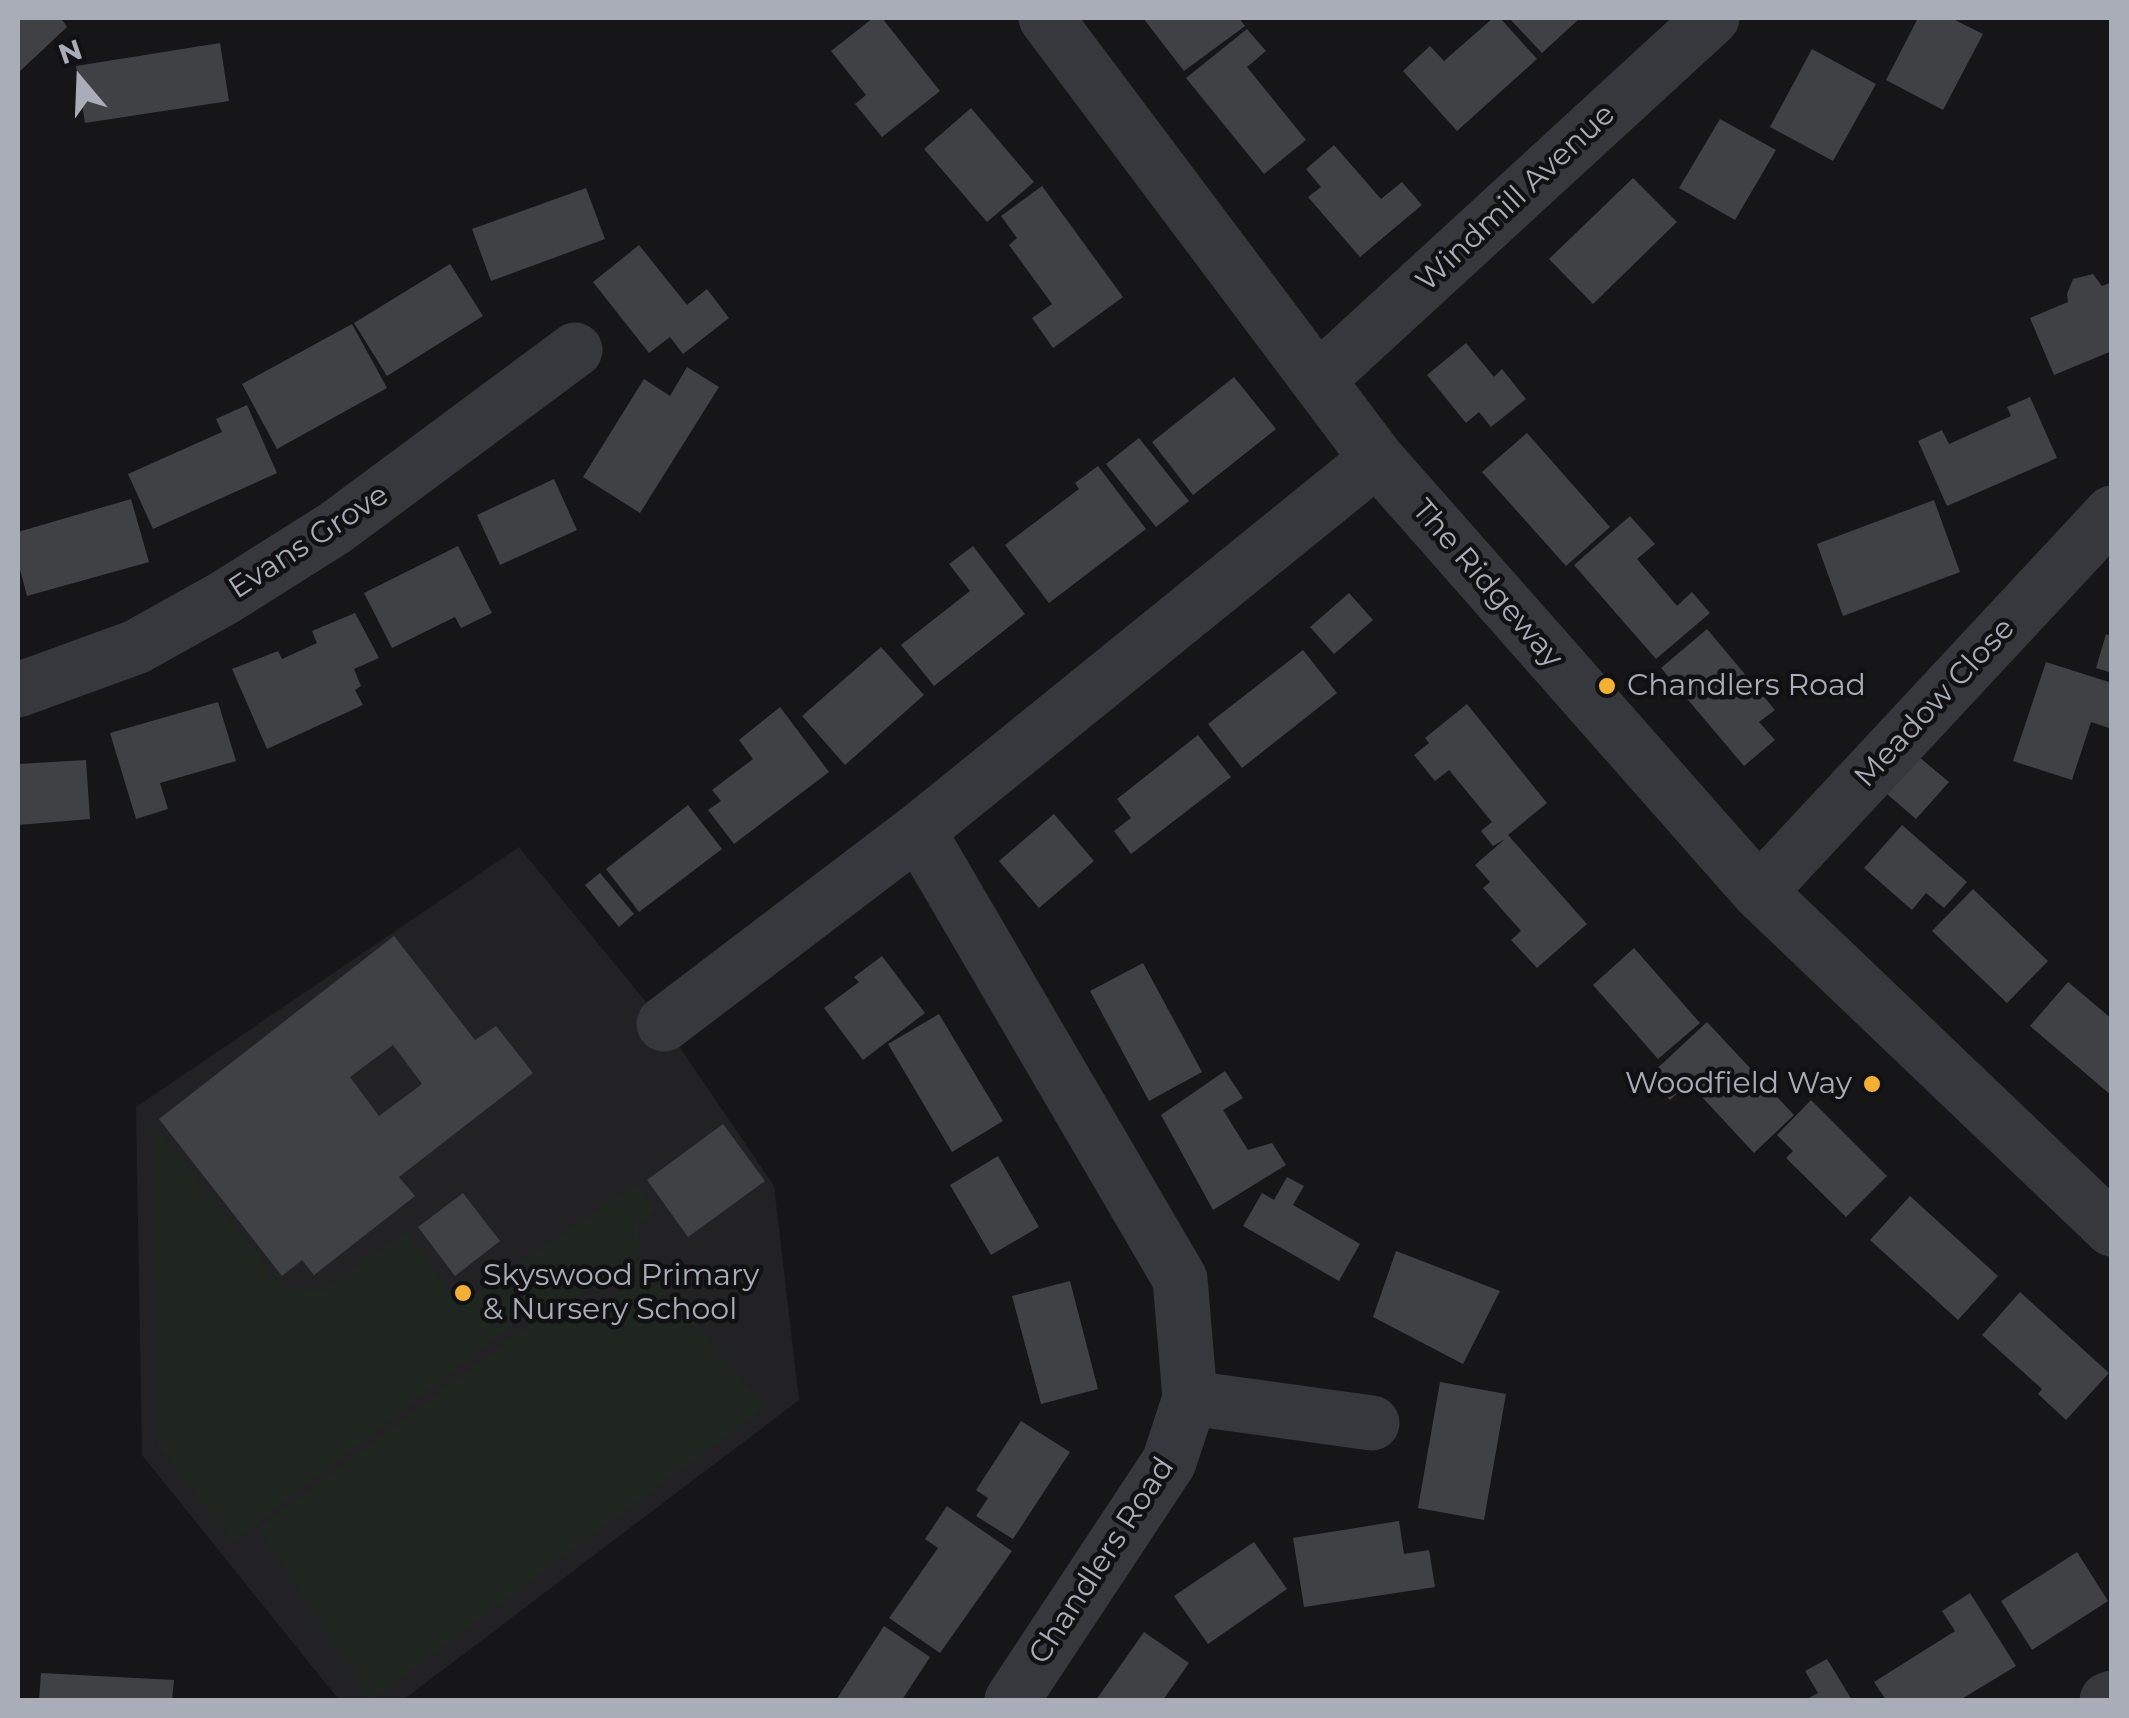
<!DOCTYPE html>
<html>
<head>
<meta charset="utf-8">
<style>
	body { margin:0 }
	#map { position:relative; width:2129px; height:1718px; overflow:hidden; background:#161618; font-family:Montserrat,sans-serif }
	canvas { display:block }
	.frame { position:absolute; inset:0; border:20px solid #a8adb8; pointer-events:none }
	.north { position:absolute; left:30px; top:30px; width:100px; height:100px; -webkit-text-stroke:8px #111113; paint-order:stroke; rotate:341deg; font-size:28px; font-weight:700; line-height:40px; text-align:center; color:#a8adb8 }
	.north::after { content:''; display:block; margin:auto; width:35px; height:45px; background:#a8adb8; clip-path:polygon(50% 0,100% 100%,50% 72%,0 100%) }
</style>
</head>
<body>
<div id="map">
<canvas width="2129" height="1718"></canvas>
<div class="frame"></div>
<div class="north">N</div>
</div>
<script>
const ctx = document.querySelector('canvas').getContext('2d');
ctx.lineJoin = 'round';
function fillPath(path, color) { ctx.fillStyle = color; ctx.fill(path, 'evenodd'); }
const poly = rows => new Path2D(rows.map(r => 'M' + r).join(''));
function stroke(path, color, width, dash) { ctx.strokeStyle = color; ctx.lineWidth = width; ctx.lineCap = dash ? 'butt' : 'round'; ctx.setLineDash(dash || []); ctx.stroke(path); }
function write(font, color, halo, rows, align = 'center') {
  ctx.font = font + ' Montserrat,sans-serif'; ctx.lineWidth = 9; ctx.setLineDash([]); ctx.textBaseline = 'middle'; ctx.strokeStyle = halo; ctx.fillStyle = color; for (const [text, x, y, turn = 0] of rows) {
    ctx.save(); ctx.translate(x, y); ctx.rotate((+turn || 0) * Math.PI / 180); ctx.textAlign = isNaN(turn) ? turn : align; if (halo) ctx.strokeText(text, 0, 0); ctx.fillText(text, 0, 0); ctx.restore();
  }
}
fillPath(poly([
	[519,847,664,1024,774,1186,799,1400,403,1700,339,1700,142,1455,136,1107]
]), '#222225');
fillPath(poly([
	[155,1125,283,1287,321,1291,407,1232,459,1306,637,1183,657,1211,638,1224,643,1268,512,1325,233,1542,158,1445],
	[652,1269,765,1407,371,1700,258,1529,536,1320,610,1300]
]), '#1e261f');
fillPath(poly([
	[18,18,61,18,67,27,18,73],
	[873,18,882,18,940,91,882,137,855,104,866,95,831,51],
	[1143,18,1239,18,1245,26,1184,71],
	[1493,18,1500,18,1537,59,1457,131,1403,71,1430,46,1444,61],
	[1509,18,1580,18,1542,53],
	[1918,18,1951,18,1983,34,1943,110,1886,80],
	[1247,29,1266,51,1247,67,1306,140,1264,174,1186,78],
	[220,43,229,101,85,123,76,66],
	[1812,49,1876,84,1833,161,1770,127],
	[971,108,1034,182,987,222,924,149],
	[1720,119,1776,150,1735,220,1679,188],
	[1334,145,1381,199,1402,182,1422,205,1360,257,1308,197,1321,187,1306,169],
	[1633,178,1677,222,1593,304,1549,259],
	[1042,186,1123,297,1053,348,1032,318,1052,304,1009,245,1017,238,1001,216],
	[586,188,605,239,491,281,472,229],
	[639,245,687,305,707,289,729,318,683,354,670,337,649,353,593,282],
	[450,264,483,316,387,376,354,323],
	[2093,274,2102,286,2112,282,2112,351,2054,375,2030,318,2068,302,2067,294,2073,279],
	[352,324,387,388,277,449,242,384],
	[1466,343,1494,377,1502,369,1526,399,1491,427,1479,412,1466,423,1427,375],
	[687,367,719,387,640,513,583,477,644,379,670,396],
	[1234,377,1276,429,1193,495,1152,442],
	[2030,397,2057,458,1947,506,1918,441,1942,430,1949,444,2011,416,2007,407],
	[247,405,277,473,153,529,128,474,222,432,216,419],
	[1527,433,1610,527,1566,566,1482,472],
	[1139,438,1189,501,1156,527,1106,464],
	[1098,466,1146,529,1049,603,1005,545,1079,489,1075,483],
	[554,479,577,530,500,565,477,515],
	[131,499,149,562,27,596,18,562,18,532],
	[1934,500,1960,572,1843,616,1817,544],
	[1630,516,1655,544,1637,559,1677,606,1692,592,1710,613,1656,659,1574,565],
	[458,546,492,613,461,628,455,617,392,648,364,593],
	[973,546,1025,614,934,686,901,645,970,591,949,564],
	[1349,593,1373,620,1334,654,1310,627],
	[355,613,379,658,354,669,361,686,355,690,363,705,267,749,232,669,278,651,282,659,317,643,312,631],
	[1707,629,1775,710,1759,722,1775,740,1744,766,1661,668],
	[2106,634,2112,636,2112,673,2096,668],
	[881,647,924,695,845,765,802,716],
	[1303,650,1337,693,1242,768,1208,724],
	[2046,662,2112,683,2112,729,2091,722,2072,780,2013,761],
	[218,702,236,761,160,783,168,809,136,819,110,733],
	[1467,704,1547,803,1508,835,1587,924,1537,968,1511,940,1521,931,1483,888,1490,882,1475,865,1505,839,1493,846,1481,831,1492,822,1449,770,1435,781,1414,755,1429,743,1425,738],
	[780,707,829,772,734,844,708,810,721,801,712,790,753,759,739,740],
	[1198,735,1231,777,1131,854,1114,831,1131,818,1117,799],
	[1919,757,1949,782,1916,819,1887,794],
	[86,760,90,819,18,825,18,764],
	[688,805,722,849,639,912,606,869],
	[1054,814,1094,861,1039,908,999,861],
	[1902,825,1967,882,1944,908,1926,893,1912,910,1864,868],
	[600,873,634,914,619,927,585,885],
	[1973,889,2048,961,2007,1003,1932,931],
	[394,936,475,1040,496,1026,533,1073,399,1177,415,1196,314,1275,302,1260,282,1276,159,1119],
	[393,1045,422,1084,379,1116,350,1077],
	[1634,948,1700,1023,1658,1059,1593,985],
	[882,956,925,1013,863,1060,824,1008,859,982,854,977],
	[1143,963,1202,1072,1149,1101,1090,991],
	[2068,982,2112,1019,2112,1096,2030,1026],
	[939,1014,1003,1121,952,1152,888,1044],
	[1707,1022,1794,1115,1754,1153,1689,1083,1670,1100,1648,1077],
	[1225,1071,1243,1098,1223,1110,1248,1150,1272,1143,1286,1165,1213,1210,1161,1115],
	[1811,1100,1887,1176,1846,1217,1786,1158,1793,1151,1777,1135],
	[723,1124,765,1181,688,1237,647,1180],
	[998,1156,1039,1227,991,1255,950,1185],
	[1287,1177,1304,1186,1293,1205,1360,1244,1339,1281,1243,1226,1262,1193,1274,1200],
	[463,1193,500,1241,455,1276,418,1227],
	[1910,1196,1998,1276,1958,1320,1870,1240],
	[1396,1251,1500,1291,1463,1364,1373,1317],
	[1070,1281,1098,1389,1041,1404,1012,1296],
	[2020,1292,2109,1373,2066,1420,2038,1394,2042,1389,1982,1335],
	[1440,1382,1506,1394,1484,1520,1418,1508],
	[1021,1421,1070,1452,1013,1539,976,1516,988,1498,976,1490],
	[947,1506,1012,1551,940,1653,889,1618,938,1548,925,1539],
	[1399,1521,1404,1554,1429,1550,1435,1587,1304,1607,1293,1538],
	[1254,1542,1287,1589,1208,1644,1174,1596],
	[2077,1552,2108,1601,2032,1650,2001,1601],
	[1970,1593,2016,1666,1960,1700,1886,1700,1874,1682,1955,1631,1942,1611],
	[884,1626,930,1657,902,1700,836,1700],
	[1144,1632,1189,1663,1163,1700,1096,1700],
	[1827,1659,1852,1700,1805,1700,1818,1693,1805,1671],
	[41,1673,174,1680,172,1700,39,1700]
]), '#404145');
stroke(poly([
	[1046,18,1377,459,1759,892,2112,1229],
	[1319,379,1712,18],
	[18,690,136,647,224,598,335,528,575,350],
	[918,831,1180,1279,1190,1398,1169,1462,1012,1700],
	[1759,892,2112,513],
	[664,1024,918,831,1377,459],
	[1190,1398,1372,1423],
	[2107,1700,2112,1698]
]), '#37383d', 55);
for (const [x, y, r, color] of [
	[1607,686,10,"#f2b134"],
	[1872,1084,10,"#f2b134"],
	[463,1293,10,"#f2b134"]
]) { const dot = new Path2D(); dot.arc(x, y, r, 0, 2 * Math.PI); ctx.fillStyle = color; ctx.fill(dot); stroke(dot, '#111113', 4); }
write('30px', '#a8adb8', '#111113', [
	["Windmill Avenue",1516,198,-43],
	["Evans Grove",309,542,-33],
	["The Ridgeway",1487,584,49],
	["Meadow Close",1935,703,-47],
	["Chandlers Road",1102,1561,-57]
]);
write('30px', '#a8adb8', '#111113', [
	["Chandlers Road",1627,686],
	["Woodfield Way",1852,1084,"right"],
	["Skyswood Primary",483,1276],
	["& Nursery School",483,1310]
], 'left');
</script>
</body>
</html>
